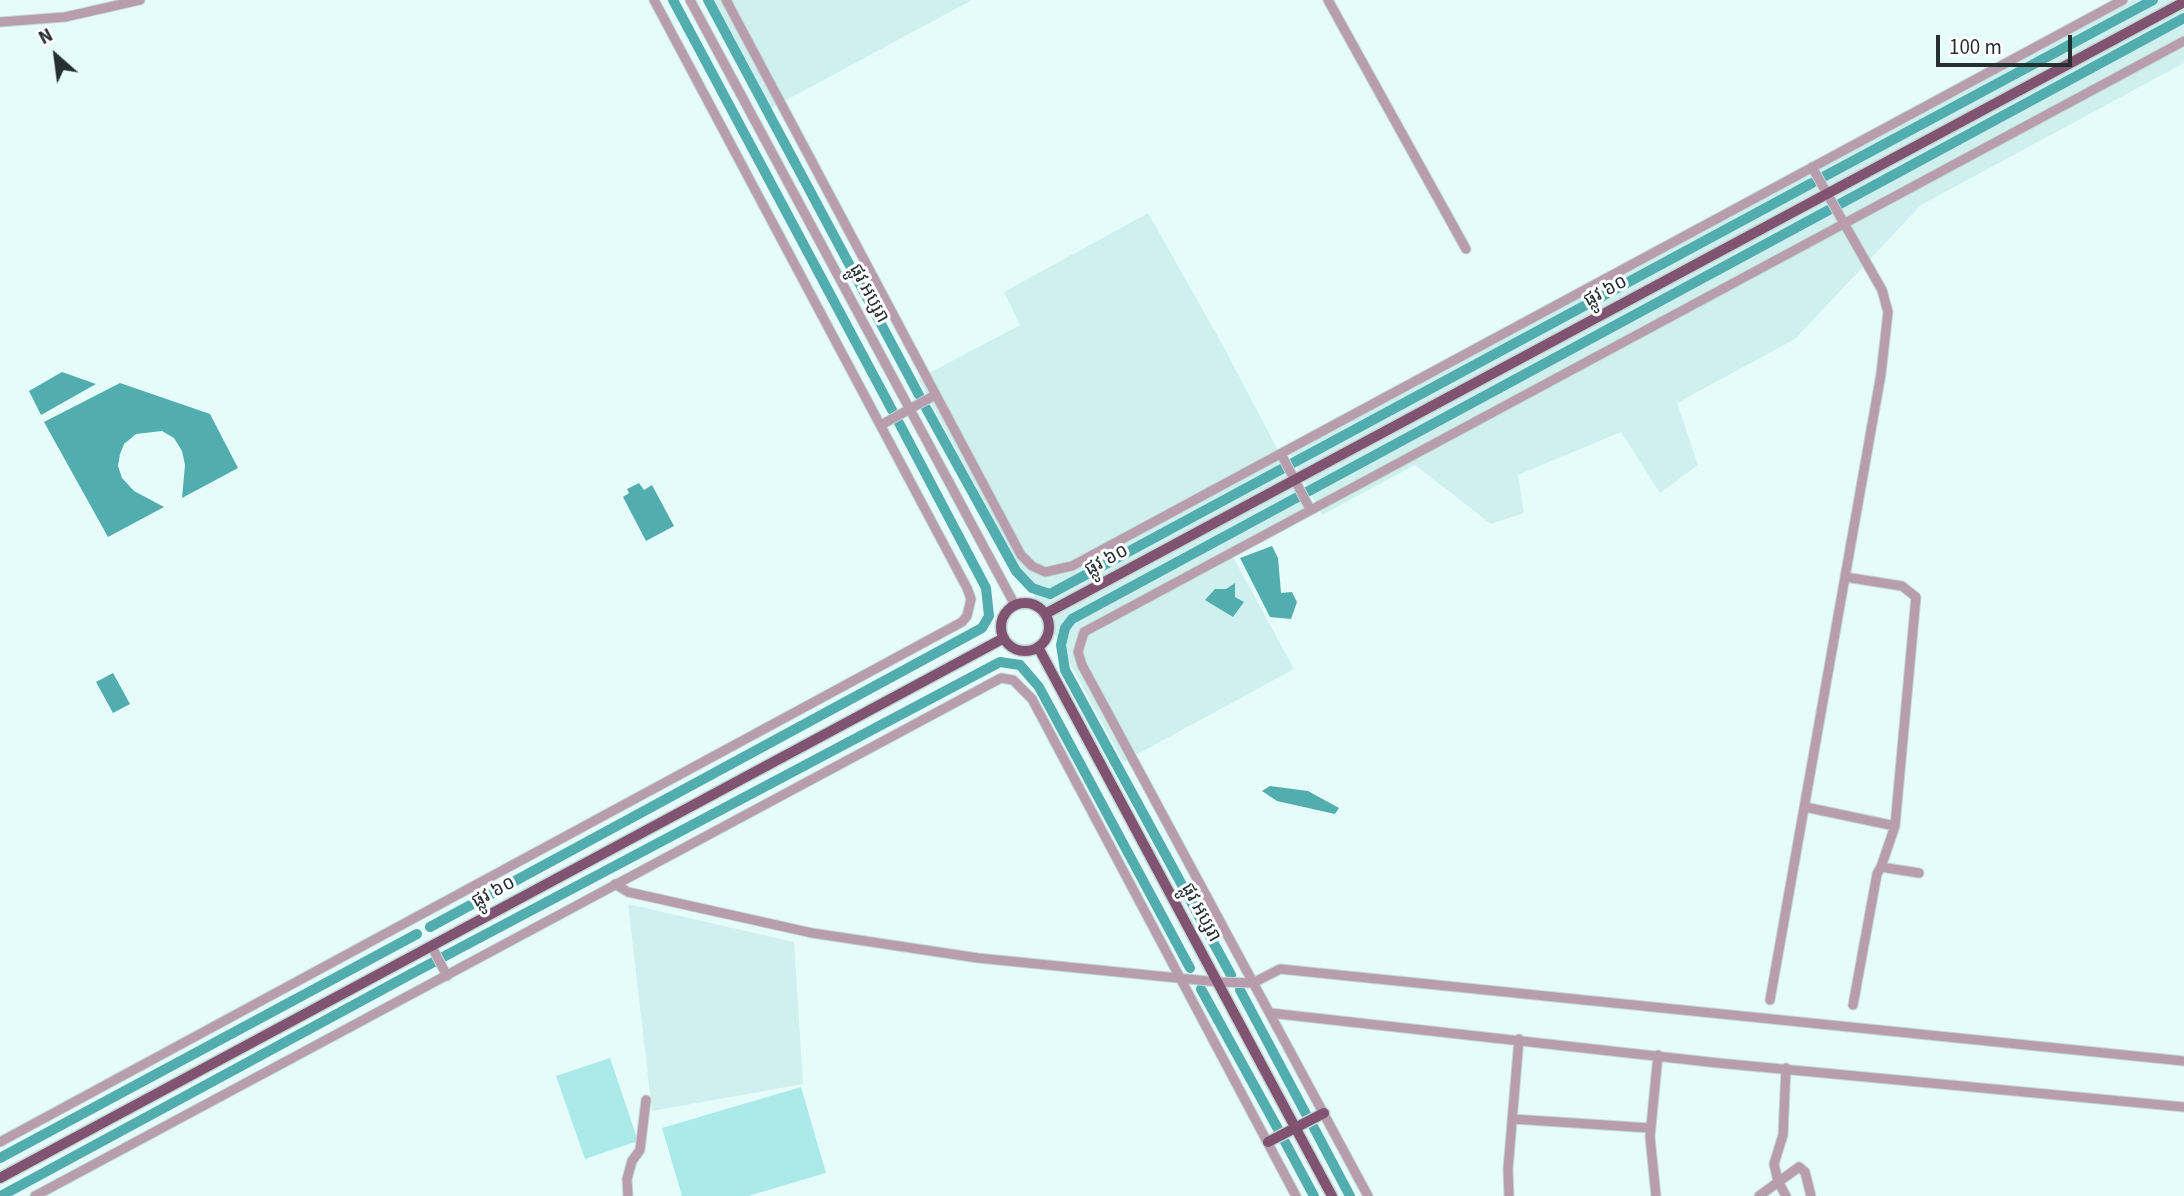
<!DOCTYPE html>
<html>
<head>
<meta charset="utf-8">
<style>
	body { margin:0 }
	#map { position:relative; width:2184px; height:1196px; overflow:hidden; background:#e5fcfb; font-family:"Source Sans 3",sans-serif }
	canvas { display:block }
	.north { position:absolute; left:21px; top:21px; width:70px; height:70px; -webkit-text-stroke:5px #fff; paint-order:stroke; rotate:332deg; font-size:19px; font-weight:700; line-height:28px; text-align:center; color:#262f2f }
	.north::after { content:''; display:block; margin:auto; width:24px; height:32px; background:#262f2f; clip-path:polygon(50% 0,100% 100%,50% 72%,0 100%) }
	.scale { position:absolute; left:1936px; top:35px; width:136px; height:32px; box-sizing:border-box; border:4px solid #262f2f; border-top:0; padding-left:9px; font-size:21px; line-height:24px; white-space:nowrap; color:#262f2f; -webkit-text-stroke:5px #fff; paint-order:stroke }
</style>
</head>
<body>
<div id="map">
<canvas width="2184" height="1196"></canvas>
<div class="north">N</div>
<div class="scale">100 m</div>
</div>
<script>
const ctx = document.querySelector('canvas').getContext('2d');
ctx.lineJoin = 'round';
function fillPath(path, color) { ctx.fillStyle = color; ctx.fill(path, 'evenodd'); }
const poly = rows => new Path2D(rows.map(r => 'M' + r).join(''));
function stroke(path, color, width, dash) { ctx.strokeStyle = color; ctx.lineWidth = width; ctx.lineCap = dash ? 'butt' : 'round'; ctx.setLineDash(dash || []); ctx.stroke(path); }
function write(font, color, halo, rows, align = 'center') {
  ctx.font = font + ' "Source Sans 3","Noto Sans Khmer",sans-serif'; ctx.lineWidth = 6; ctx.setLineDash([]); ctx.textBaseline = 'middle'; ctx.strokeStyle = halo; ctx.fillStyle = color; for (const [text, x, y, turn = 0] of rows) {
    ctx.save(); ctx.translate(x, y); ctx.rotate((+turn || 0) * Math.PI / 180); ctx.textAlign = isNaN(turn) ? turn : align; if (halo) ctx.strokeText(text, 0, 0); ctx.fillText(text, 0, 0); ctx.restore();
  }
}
fillPath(poly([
	[710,0,972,0,768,110],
	[2132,0,2184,0,2184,63,1921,205,1795,339,1677,403,1698,465,1660,493,1621,432,1518,475,1524,513,1491,524,1415,465,1322,515,1289,452],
	[1148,213,1222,344,1310,511,1232,555,1294,669,1123,762,918,379,1020,325,1004,292],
	[628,904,794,942,803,1084,652,1111]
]), '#d0f0f0');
fillPath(poly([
	[610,1058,638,1141,585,1159,556,1076],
	[801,1087,826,1173,748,1196,682,1196,662,1128]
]), '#abeae9');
fillPath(poly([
	[62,372,96,384,41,415,29,391],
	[120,383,210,414,238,468,182,498,185,465,182,451,174,438,162,431,136,434,124,444,120,454,118,466,122,478,134,491,164,507,108,537,44,422],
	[639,483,644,490,652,485,674,526,646,541,623,497,629,493,627,489],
	[1272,546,1278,558,1281,593,1292,592,1297,602,1291,619,1270,617,1240,558],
	[1235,583,1235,597,1244,602,1233,617,1205,600,1215,589,1226,589],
	[113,673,130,704,113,713,96,682],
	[1270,786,1308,791,1339,808,1335,814,1277,801,1262,791]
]), '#52aeae');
stroke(poly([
	[673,0,892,410],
	[708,0,919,395],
	[1825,176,2153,0],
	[926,408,1016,571,1032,588,1050,594,1812,183],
	[430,927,982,628,989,616,986,588,899,423],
	[1231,975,1065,670,1061,645,1065,628,1072,619,2184,18],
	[1201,989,1278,1129],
	[1240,990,1306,1114],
	[1314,1128,1350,1196],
	[1285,1142,1314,1196],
	[0,1158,417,934],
	[1,1196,411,974,1000,662,1020,665,1039,687,1190,968]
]), '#52aeae', 10);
const minor = poly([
	[690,0,1015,605],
	[726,0,1021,555,1032,566,1045,572,1072,566,2123,0],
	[1328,0,1466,249],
	[0,22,65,17,140,0],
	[881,425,935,395],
	[1281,454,1310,509],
	[1845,577,1902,586,1916,597,1895,826,1881,867],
	[1805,807,1895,826],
	[615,884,628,892,812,933,978,958,1218,982,1253,983,1280,969,2184,1061],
	[432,947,447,976],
	[1770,1000,1881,374,1888,312,1882,290,1812,167],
	[1853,1005,1877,874,1881,867,1919,873],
	[1270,1013,1718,1063,2184,1107],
	[1786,1068,1783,1135,1774,1164,1778,1181,1786,1196],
	[1513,1119,1650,1128],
	[0,1142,962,622,967,616,971,599,967,588,654,0],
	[35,1196,1001,678,1013,680,1032,699,1296,1196],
	[628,1196,627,1179,632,1161,640,1150,646,1100],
	[1368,1196,1082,665,1078,652,1084,632,2184,41],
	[1509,1196,1508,1169,1519,1039],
	[1656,1196,1650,1137,1658,1055],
	[1759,1196,1799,1167,1805,1172,1811,1196]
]);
const major = poly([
	'1001 627a24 24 0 1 1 48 0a24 24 0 1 1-48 0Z',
	[1045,614,2184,2],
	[1038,647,1332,1196],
	[1268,1142,1324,1113],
	[0,1178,1004,638]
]);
stroke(minor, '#c3d7d6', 11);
stroke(major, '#c3d7d6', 13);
stroke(minor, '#b79dae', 9);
stroke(major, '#805371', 10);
write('19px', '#262f2f', '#fff', [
	["ផ្លូវ ៦០",1606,292,-28],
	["ផ្លូវ អប្សរា",868,294,62],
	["ផ្លូវ ៦០",1107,561,-28],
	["ផ្លូវ ៦០",494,893,-28],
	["ផ្លូវ អប្សរា",1200,913,62]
]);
</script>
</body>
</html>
